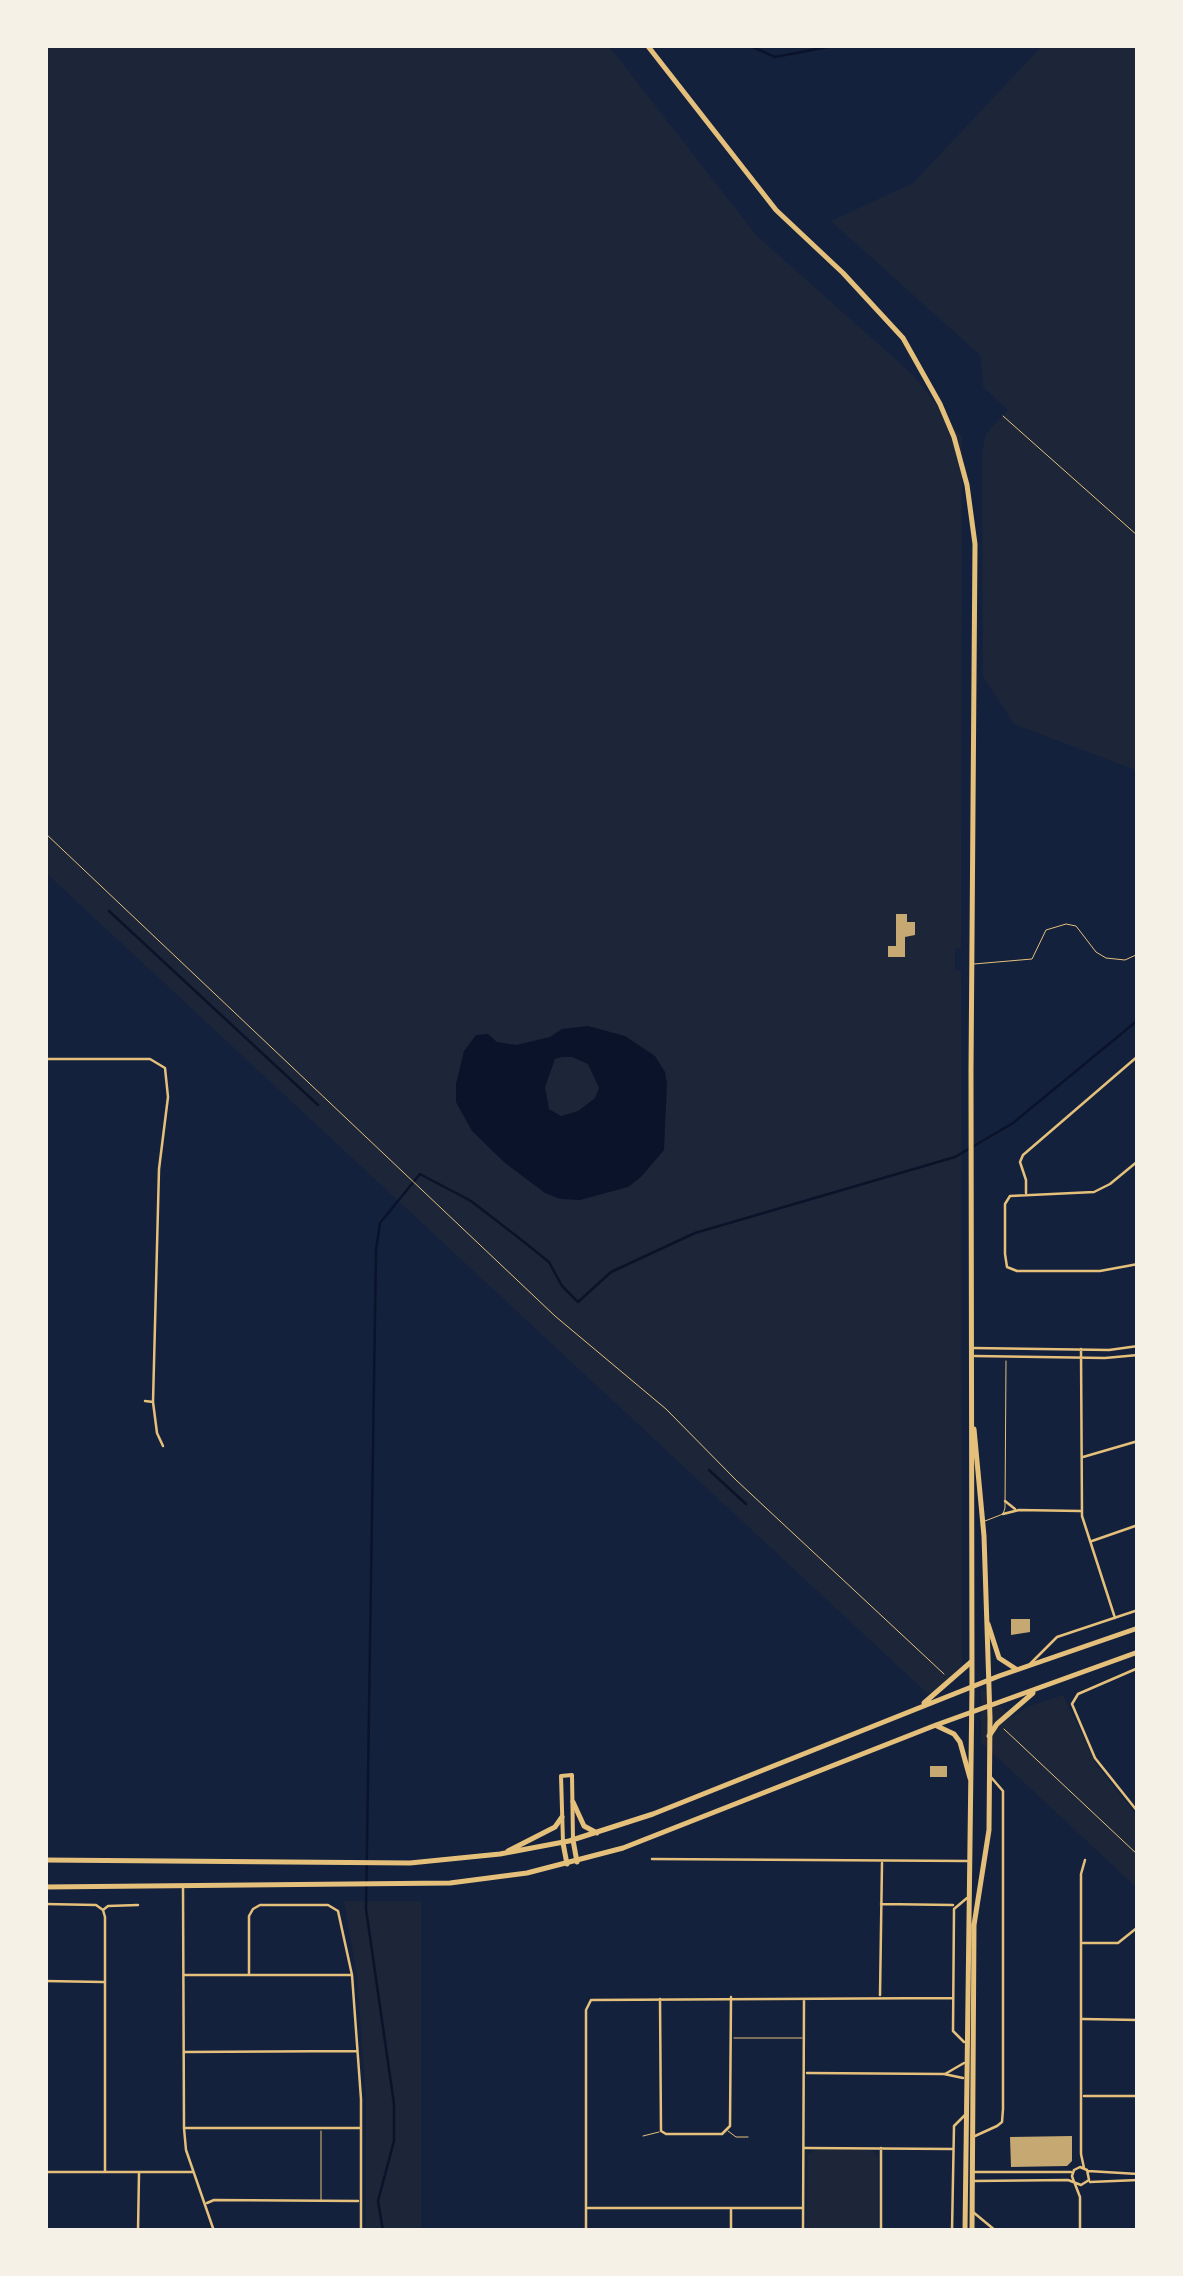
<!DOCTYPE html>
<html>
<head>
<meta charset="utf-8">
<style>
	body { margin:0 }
	#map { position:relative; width:1183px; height:2276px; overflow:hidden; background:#14213d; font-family:"Varela Round",sans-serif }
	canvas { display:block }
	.frame { position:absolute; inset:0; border:48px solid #f6f1e7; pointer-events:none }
</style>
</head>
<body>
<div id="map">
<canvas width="1183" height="2276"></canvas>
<div class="frame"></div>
</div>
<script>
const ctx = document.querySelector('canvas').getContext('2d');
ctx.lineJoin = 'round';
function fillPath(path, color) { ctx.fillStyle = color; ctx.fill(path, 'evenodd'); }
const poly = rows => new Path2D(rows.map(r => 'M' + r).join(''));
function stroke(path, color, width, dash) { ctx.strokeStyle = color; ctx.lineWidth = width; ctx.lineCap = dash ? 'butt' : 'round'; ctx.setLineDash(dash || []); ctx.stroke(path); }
fillPath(poly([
	[45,45,608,45,756,235,913,375,962,437,961,948,955,949,955,970,961,971,962,1666,938,1689,928,1694,45,872],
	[1043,45,1138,45,1138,771,1014,724,983,676,982,453,986,434,1008,410,983,387,981,356,831,221,913,183],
	[981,1688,1012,1717,1027,1707,1063,1695,1097,1766,1138,1817,1138,1889,981,1742],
	[344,1901,421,1901,421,2231,365,2231,366,2099,357,1975],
	[871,2149,878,2157,878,2231,806,2231,808,2154,815,2150]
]), '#1d2539');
fillPath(poly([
	[588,1026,625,1036,655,1056,665,1072,667,1084,664,1150,641,1177,628,1187,580,1200,560,1199,545,1193,505,1163,472,1131,456,1102,456,1084,464,1051,476,1035,488,1034,497,1042,516,1045,550,1037,562,1029],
	[562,1057,572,1057,588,1064,599,1088,595,1098,578,1111,561,1116,549,1109,545,1087,555,1059]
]), '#0b132b');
stroke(poly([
	[748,45,775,57,838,45],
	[109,911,318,1105],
	[709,1470,746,1504],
	[383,2231,378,2201,394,2141,394,2104,366,1909,376,1250,380,1223,420,1174,471,1201,519,1238,549,1262,562,1286,578,1302,611,1272,695,1233,955,1157,1013,1123,1138,1020]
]), '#0b132b', 2.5);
fillPath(poly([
	[896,914,907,914,907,922,915,922,915,935,905,937,905,957,888,957,888,946,896,946],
	[1011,1619,1030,1619,1030,1632,1011,1635],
	[930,1766,947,1766,947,1777,930,1777],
	[1072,2136,1072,2161,1067,2166,1011,2167,1010,2137]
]), '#c6a872');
stroke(poly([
	[45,833,555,1316,666,1409,736,1480,944,1674],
	[1004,1729,1138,1855]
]), '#e5c07b', 1);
stroke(poly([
	[1003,416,1138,536],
	[974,964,1032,959,1046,930,1066,924,1076,926,1096,952,1106,958,1125,960,1138,954],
	[985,1521,1003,1514,1005,1508,1006,1361],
	[734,2038,802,2038],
	[321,2131,321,2200],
	[728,2131,736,2137,748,2137],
	[643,2136,659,2132]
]), '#e5c07b', 1);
stroke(poly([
	[45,1059,150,1059,165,1068,168,1097,159,1169,153,1402],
	[1138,1161,1110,1184,1094,1192,1010,1196,1005,1204,1005,1254,1007,1267,1017,1271,1100,1271,1138,1264],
	[1026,1193,1026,1180,1020,1162,1023,1155,1138,1056],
	[973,1348,1109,1350,1138,1346],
	[1081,1349,1082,1516,1115,1618],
	[975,1356,1105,1358,1138,1355],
	[145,1401,153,1402,157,1433,163,1446],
	[1083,1457,1138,1441],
	[1005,1501,1015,1509],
	[1003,1514,1019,1510,1080,1511],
	[1092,1541,1138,1525],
	[1030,1664,1057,1637,1138,1610],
	[1138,1668,1078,1694,1072,1704,1095,1758,1138,1812],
	[652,1859,967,1861],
	[183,1887,184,2128,186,2150,214,2231],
	[45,1904,96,1905,103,1910,108,1906,138,1905],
	[881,1904,953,1905],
	[103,1910,105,1917,105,2172],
	[1081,1943,1118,1943,1138,1927],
	[184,1975,351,1975],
	[249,1975,249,1916,253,1909,260,1905,328,1905,338,1911,352,1975,361,2099,361,2231],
	[45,1981,103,1982],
	[880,1995,882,1863],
	[660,1999,661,2131,666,2134,722,2134,730,2126,731,1997],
	[1083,2019,1138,2020],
	[964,2042,953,2031,954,1909,967,1898],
	[185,2052,357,2051],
	[807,2073,944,2074,963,2078],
	[945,2074,964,2063],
	[1084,2096,1138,2096],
	[186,2128,361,2128],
	[975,2136,997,2126,1002,2122,1003,2109,1003,1791,990,1776],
	[805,2148,953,2149],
	[881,2148,881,2231],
	[1084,2168,1081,2154,1081,1874,1085,1860],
	[1088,2171,1138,2174],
	[45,2172,192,2172],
	[974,2172,1071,2172],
	[973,2181,1068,2180,1081,2185,1089,2180,1087,2170,1080,2167,1074,2170,1072,2176,1074,2182],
	[1090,2182,1138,2180],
	[1075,2184,1080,2197,1080,2231],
	[207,2203,214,2200,358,2201],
	[588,2208,803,2208],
	[731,2210,731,2231],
	[973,2212,996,2231],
	[138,2231,139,2173],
	[586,2231,586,2010,591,2000,953,1998],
	[803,2231,804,1999],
	[952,2231,954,2126,965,2115]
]), '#e5c07b', 2.5);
stroke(poly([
	[563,1842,561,1776,572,1775,573,1840]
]), '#e5c07b', 4);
stroke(poly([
	[647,45,776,210,843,273,903,338,940,404,954,437,967,485,975,544,971,1070,972,1687,965,2231],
	[972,2231,974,1925,989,1830,990,1718,984,1536,974,1429]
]), '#e5c07b', 5);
stroke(poly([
	[988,1624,999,1658,1016,1669],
	[924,1703,971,1662],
	[937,1726,954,1734,960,1742,970,1778],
	[989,1736,997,1724,1033,1693],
	[573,1802,584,1826,597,1833],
	[573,1840,577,1862],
	[563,1843,567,1864],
	[508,1851,555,1827,562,1817],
	[45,1860,410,1863,500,1854,569,1841,653,1814,999,1676,1138,1628],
	[45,1887,450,1883,527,1873,623,1848,936,1725,1138,1652]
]), '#e5c07b', 5);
</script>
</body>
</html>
